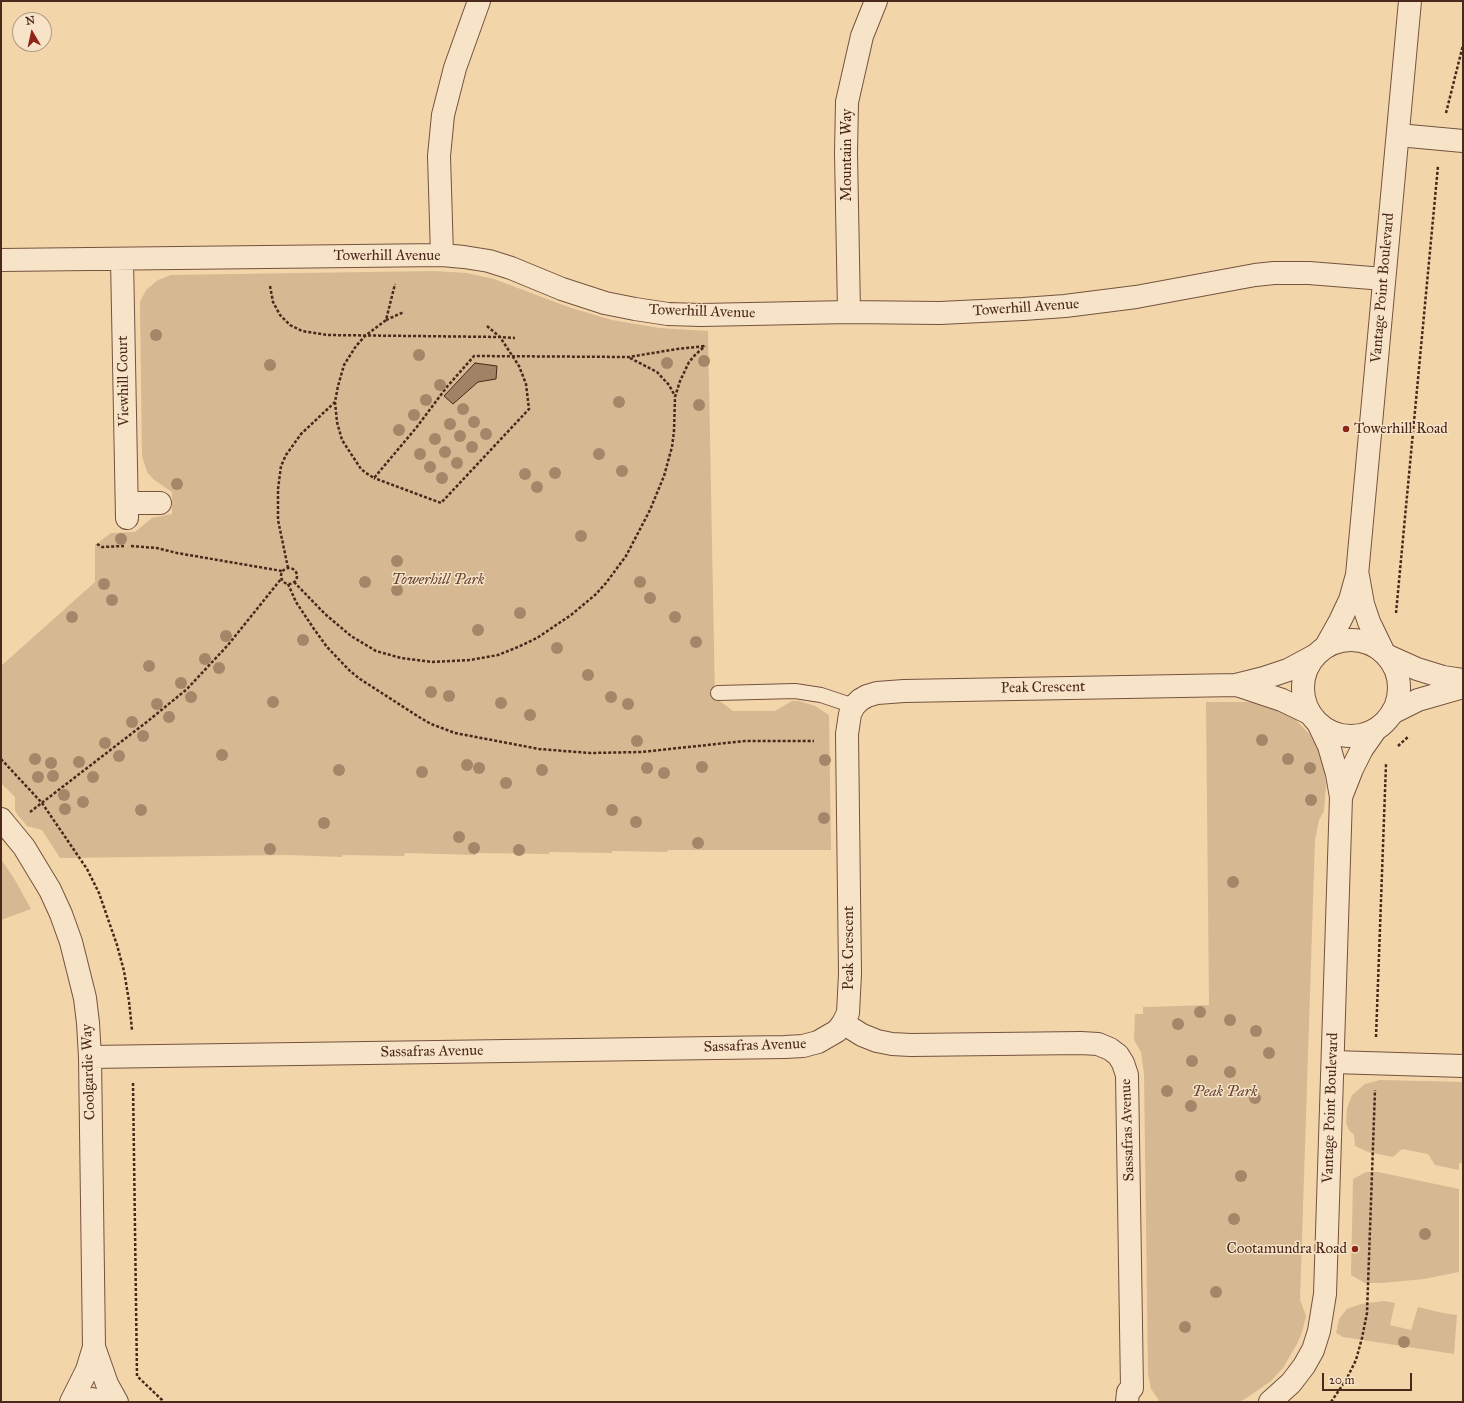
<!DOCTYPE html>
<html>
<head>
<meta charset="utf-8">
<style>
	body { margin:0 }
	#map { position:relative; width:1464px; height:1403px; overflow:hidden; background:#f3d5aa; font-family:"IM FELL Great Primer",serif }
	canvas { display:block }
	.frame { position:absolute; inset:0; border:2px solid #4a281b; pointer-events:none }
	.north { position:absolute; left:12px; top:12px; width:40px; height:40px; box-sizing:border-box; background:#f7e4c8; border:1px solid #b29983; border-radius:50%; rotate:351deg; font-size:11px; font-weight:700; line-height:16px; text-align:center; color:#4a281b }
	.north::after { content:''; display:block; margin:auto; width:14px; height:18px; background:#8f2418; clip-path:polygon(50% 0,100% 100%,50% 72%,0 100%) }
	.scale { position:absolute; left:1322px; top:1373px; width:90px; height:18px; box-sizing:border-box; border:2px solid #4a281b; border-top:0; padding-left:5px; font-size:12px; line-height:14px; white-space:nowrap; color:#4a281b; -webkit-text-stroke:3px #f7e4c8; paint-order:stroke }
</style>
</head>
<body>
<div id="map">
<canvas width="1464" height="1403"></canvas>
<div class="frame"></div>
<div class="north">N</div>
<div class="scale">20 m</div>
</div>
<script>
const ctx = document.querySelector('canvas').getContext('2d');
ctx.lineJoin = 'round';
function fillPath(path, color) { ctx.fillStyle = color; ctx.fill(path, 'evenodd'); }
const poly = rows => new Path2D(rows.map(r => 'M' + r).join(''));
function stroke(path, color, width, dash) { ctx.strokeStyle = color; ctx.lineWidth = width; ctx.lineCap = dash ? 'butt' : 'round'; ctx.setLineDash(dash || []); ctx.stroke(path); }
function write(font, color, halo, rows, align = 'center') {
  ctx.font = font + ' "IM FELL Great Primer",serif'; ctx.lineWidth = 3; ctx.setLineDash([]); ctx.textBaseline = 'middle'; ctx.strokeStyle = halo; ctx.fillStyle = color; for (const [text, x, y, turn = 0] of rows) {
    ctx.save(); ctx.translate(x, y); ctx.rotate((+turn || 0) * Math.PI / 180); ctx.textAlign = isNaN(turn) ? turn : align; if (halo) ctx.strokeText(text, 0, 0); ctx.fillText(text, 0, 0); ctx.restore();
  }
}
fillPath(poly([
	[434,271,467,273,494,279,571,308,612,320,659,328,708,331,715,701,720,701,733,711,775,711,792,701,799,701,815,706,829,715,831,850,668,850,667,852,612,851,612,853,549,852,549,854,476,853,476,855,405,853,404,856,343,855,342,857,287,855,60,858,42,830,27,826,17,814,15,810,15,797,1,783,1,666,95,582,95,545,111,533,135,532,152,518,172,514,172,492,153,479,147,472,142,456,140,310,140,302,146,290,158,280,171,275],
	[1206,702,1256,702,1264,704,1285,713,1295,719,1310,735,1321,754,1324,767,1326,785,1324,811,1319,820,1315,840,1300,1300,1306,1316,1302,1332,1297,1344,1283,1368,1271,1381,1245,1399,1238,1402,1160,1402,1151,1389,1148,1374,1144,1074,1141,1052,1134,1040,1135,1014,1143,1014,1143,1007,1145,1007,1209,1005],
	[1,859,15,880,31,909,1,920],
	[1380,1080,1463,1082,1463,1163,1459,1163,1459,1170,1435,1165,1428,1154,1402,1149,1393,1157,1368,1152,1355,1146,1354,1135,1349,1130,1346,1123,1347,1108,1350,1100,1352,1095,1365,1084],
	[1366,1172,1378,1172,1459,1189,1459,1272,1424,1279,1382,1283,1365,1283,1351,1275,1353,1179],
	[1384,1301,1395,1303,1390,1325,1411,1330,1418,1307,1443,1313,1457,1315,1454,1354,1343,1337,1336,1333,1339,1319,1347,1309,1361,1304]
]), '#d6b892');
const building = poly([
	[475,363,497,366,496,379,478,382,453,404,444,396,475,363]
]);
fillPath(building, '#a28265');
stroke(building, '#4a281b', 1);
const service = poly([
	[718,693,795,691,821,695,854,706]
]);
const minor = poly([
	[1398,135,1463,141],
	[442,255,439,156,443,115,455,68,479,1],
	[122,259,127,518],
	[1,260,442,255,464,257,489,261,511,268,562,289,605,303,635,309,668,314,701,315,849,312,940,313,1023,309,1065,306,1136,297,1255,275,1274,273,1309,273,1384,279],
	[849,312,846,153,847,102,862,36,876,1],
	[127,503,160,503],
	[1388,656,1417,669,1443,677,1463,680],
	[1237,685,1282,700,1309,713],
	[1392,713,1418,700,1463,687],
	[1,819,24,847,50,890,61,914,71,942,85,998,88,1023,90,1057,94,1347,107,1384,117,1402],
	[843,1023,848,1013,850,974,847,734,850,714,854,706,860,700,867,696,877,693,904,691,1236,685,1264,678,1288,670,1314,656],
	[90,1057,785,1047,803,1046,818,1042,837,1031,843,1023,862,1035,877,1041,892,1044,911,1045,1081,1043,1098,1044,1110,1049,1118,1055,1123,1063,1127,1075,1132,1388,1128,1392,1127,1402],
	[1333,1062,1463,1066],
	[71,1402,87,1370,94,1347]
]);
const tertiary = poly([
	[1358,576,1363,604,1369,622,1383,651],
	'1303 688a48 48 0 1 1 96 0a48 48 0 1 1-96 0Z',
	[1326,646,1340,621,1350,600,1357,575,1410,1],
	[1341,797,1352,769,1362,749,1376,729],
	[83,1402,92,1399,109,1402],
	[1270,1402,1291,1383,1304,1366,1313,1350,1319,1331,1325,1294,1341,797,1337,774,1329,746,1319,725]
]);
stroke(service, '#74533f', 16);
stroke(minor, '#74533f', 24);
stroke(tertiary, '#74533f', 24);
stroke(poly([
	[1446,113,1463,45],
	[270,286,273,302,280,315,290,325,302,331,327,335,500,337,519,366,526,384,529,409,441,503,374,478],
	[386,320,404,312],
	[487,326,500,337,515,338],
	[630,358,657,372,669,385,675,396],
	[335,402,337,422,342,440,361,469,366,473,374,478,416,428,446,388,474,356,629,357,677,349,705,346],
	[97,544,102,547,124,546],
	[131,546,157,548,177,553,282,571],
	'281 576a8 8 0 1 1 16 0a8 8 0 1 1-16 0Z',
	[288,568,278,520,278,489,281,466,286,455,301,434,335,402,338,386,344,365,356,346,365,336,386,320,395,284],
	[294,582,325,614,351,636,376,651,401,658,432,662,470,660,498,655,518,647,537,638,571,615,595,595,606,583,626,556,650,510,664,476,672,447,674,431,675,397,680,381,689,362,695,355,705,346],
	[288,584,296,602,314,629,327,647,350,671,360,679,419,717,431,724,455,733,539,749,590,753,641,752,745,741,814,741],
	[1396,613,1438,166],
	[1398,746,1409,736],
	[1,759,42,803,87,869,99,893,117,945,124,971,129,1001,132,1030],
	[30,812,148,721,187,689,228,645,281,579],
	[1376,1037,1386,764],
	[133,1083,137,1376,162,1400,163,1402],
	[1331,1402,1346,1380,1356,1360,1362,1338,1367,1313,1375,1090]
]), '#4a281b', 2.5, [3, 2]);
stroke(service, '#f7e4c8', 14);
stroke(minor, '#f7e4c8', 22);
stroke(tertiary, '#f7e4c8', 22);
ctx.fillStyle = '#a58669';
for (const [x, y] of [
	[156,335],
	[419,355],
	[704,361],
	[667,363],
	[270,365],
	[440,385],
	[426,400],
	[619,402],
	[699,405],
	[463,409],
	[414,415],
	[474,422],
	[450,424],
	[399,430],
	[486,434],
	[460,436],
	[435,439],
	[472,447],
	[445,452],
	[420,454],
	[599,454],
	[457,463],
	[430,467],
	[622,471],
	[555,473],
	[525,474],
	[442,478],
	[177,484],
	[537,487],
	[581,536],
	[121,539],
	[397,561],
	[365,582],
	[640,582],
	[104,584],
	[397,590],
	[650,598],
	[112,600],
	[520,613],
	[72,617],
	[675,617],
	[478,630],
	[226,636],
	[303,640],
	[696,642],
	[557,648],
	[205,659],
	[149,666],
	[219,668],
	[588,675],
	[181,683],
	[431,692],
	[449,696],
	[191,697],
	[611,697],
	[273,702],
	[501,703],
	[157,704],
	[628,704],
	[530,715],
	[169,717],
	[132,722],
	[143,736],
	[1262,740],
	[637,741],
	[105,743],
	[222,755],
	[119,756],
	[35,759],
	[1288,759],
	[825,760],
	[79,762],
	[51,763],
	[467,765],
	[702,767],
	[479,768],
	[647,768],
	[1310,768],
	[339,770],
	[542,770],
	[422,772],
	[664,773],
	[53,776],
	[38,777],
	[93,777],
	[506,783],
	[64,795],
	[1311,800],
	[83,802],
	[65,809],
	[141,810],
	[612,810],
	[824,818],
	[636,822],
	[324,823],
	[459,837],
	[698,843],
	[474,848],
	[270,849],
	[519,850],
	[1233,882],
	[1200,1012],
	[1230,1020],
	[1178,1024],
	[1256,1031],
	[1269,1053],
	[1192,1061],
	[1230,1072],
	[1167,1091],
	[1255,1098],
	[1191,1106],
	[1241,1176],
	[1234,1219],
	[1425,1234],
	[1216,1292],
	[1185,1327],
	[1404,1342]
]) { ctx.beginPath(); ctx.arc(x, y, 6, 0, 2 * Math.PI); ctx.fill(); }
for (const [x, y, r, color] of [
	[1346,429,4,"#8f2418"],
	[1355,1249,4,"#8f2418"]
]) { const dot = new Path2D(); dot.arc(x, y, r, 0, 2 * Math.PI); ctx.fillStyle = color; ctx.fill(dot); stroke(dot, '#f7e4c8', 1.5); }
write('15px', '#4a281b', '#f7e4c8', [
	["Mountain Way",847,155,-90],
	["Towerhill Avenue",387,256],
	["Vantage Point Boulevard",1383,288,-85],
	["Towerhill Avenue",1026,308,-4],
	["Towerhill Avenue",702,312,2],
	["Viewhill Court",124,381,-91],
	["Peak Crescent",1043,688,-1],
	["Peak Crescent",849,948,-90],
	["Sassafras Avenue",755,1046,-2],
	["Sassafras Avenue",432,1052,-1],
	["Coolgardie Way",89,1072,-92],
	["Vantage Point Boulevard",1331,1108,-88],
	["Sassafras Avenue",1128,1130,-92]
]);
write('15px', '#4a281b', '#f7e4c8', [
	["Towerhill Road",1354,429],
	["Cootamundra Road",1347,1249,"right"]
], 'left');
write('italic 15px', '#664533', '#f7e4c8', [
	["Towerhill Park",438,580],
	["Peak Park",1225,1092]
]);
</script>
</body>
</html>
